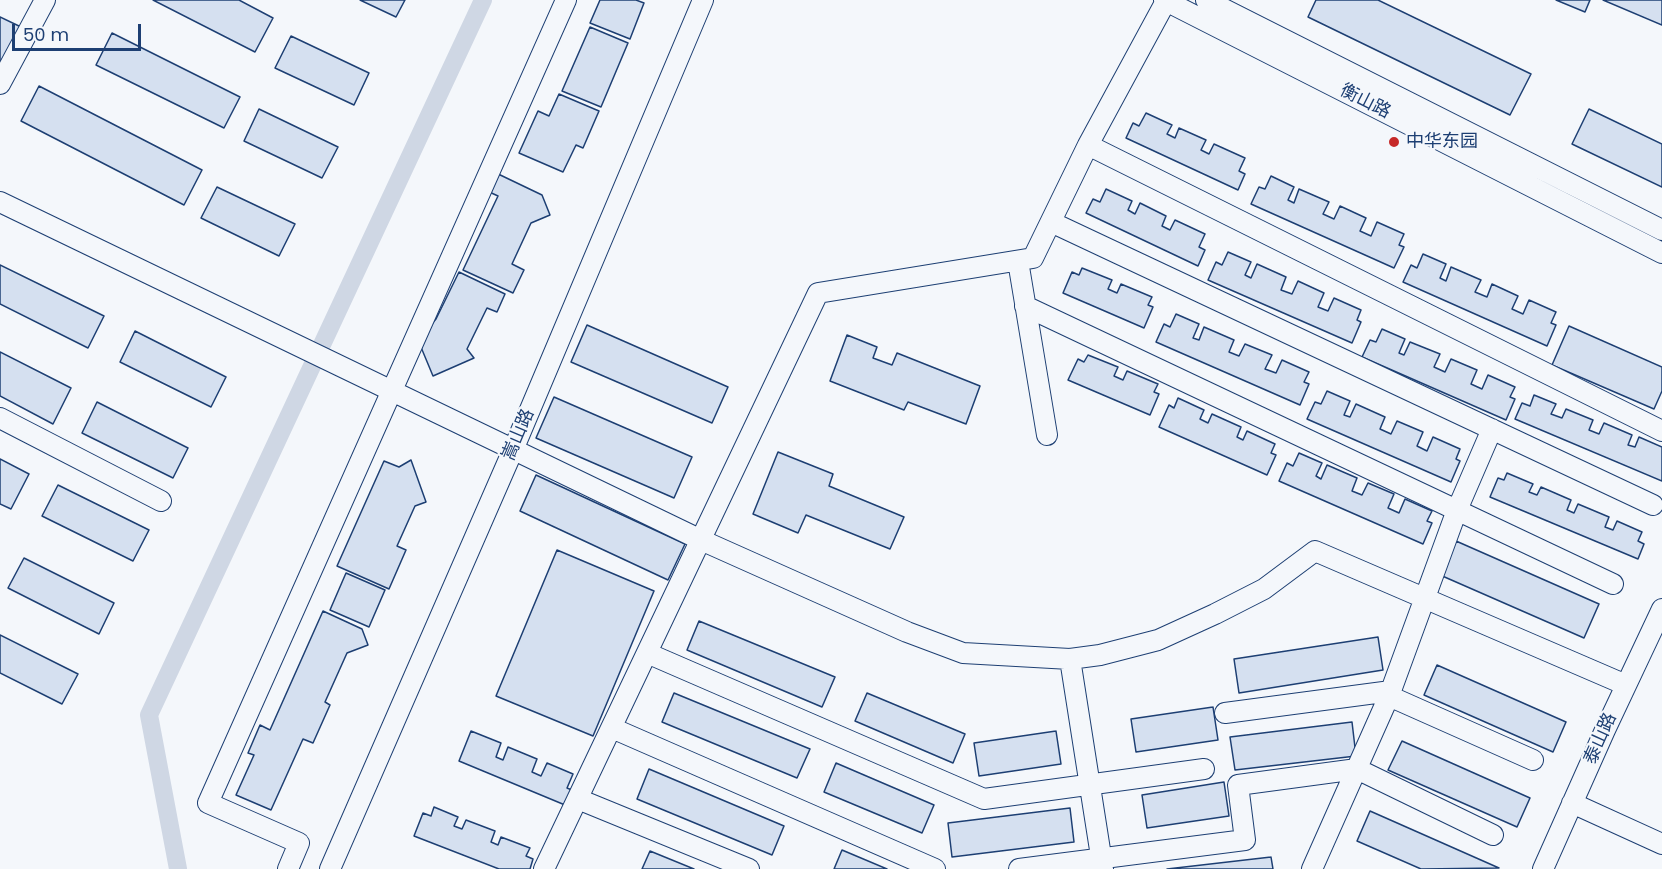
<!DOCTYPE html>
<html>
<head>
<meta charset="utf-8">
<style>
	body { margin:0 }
	#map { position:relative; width:1662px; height:869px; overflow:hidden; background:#f4f7fb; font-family:Poppins,sans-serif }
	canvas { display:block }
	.scale { position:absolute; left:12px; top:24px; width:129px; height:27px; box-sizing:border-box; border:3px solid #1d3f73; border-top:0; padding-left:8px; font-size:18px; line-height:21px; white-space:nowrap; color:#1d3f73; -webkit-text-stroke:4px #f4f7fb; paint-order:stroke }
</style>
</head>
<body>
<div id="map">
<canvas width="1662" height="869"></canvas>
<div class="scale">50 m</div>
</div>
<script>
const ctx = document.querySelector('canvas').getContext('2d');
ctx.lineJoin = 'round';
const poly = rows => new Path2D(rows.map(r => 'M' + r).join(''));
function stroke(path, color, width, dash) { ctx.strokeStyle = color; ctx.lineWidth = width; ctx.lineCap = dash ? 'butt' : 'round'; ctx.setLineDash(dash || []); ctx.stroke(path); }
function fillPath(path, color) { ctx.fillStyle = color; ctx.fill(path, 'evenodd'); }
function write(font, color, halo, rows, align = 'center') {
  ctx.font = font + ' Poppins,"Noto Sans SC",sans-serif'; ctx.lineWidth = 4.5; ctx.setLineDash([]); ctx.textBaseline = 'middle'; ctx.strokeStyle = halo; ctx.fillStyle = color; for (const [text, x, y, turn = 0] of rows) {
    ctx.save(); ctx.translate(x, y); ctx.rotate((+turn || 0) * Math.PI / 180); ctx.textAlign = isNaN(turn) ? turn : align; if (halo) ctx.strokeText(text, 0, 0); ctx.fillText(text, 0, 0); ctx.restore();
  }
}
stroke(poly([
	[178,869,149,715,483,0]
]), '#cfd7e4', 18);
const building = poly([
	[153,0,239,0,273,18,255,52,153,0],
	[360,0,405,0,396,17,360,0],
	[600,0,636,0,644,3,630,39,590,23,600,0],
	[1316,0,1378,0,1531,74,1510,115,1308,17,1316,0],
	[1556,0,1590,0,1585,12,1556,0],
	[1603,0,1662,0,1662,25,1603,0],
	[0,17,21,27,3,63,0,61,0,17],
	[590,27,628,43,601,107,562,91,590,27],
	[112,33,240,97,224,128,96,65,112,33],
	[291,36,369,73,354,105,275,68,291,36],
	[39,86,202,170,184,205,21,121,39,86],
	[559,94,599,111,583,148,576,145,563,172,519,153,538,111,549,116,559,94],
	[259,109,338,147,322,178,244,141,259,109],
	[1589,109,1662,144,1662,187,1572,144,1589,109],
	[1146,113,1172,125,1167,134,1175,138,1179,128,1206,140,1201,150,1209,154,1214,144,1245,158,1239,171,1245,174,1238,190,1126,138,1133,123,1139,126,1146,113],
	[494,172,542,195,550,215,531,223,512,264,524,270,513,293,463,270,498,196,485,190,494,172],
	[1271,176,1294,187,1288,200,1294,203,1299,189,1329,202,1323,214,1334,219,1340,206,1366,218,1360,231,1371,236,1377,222,1404,234,1399,245,1404,247,1394,268,1251,204,1259,187,1265,189,1271,176],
	[217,187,295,224,279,256,201,218,217,187],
	[1106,189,1132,201,1128,210,1135,214,1140,203,1166,216,1162,226,1170,230,1175,220,1205,234,1199,247,1205,250,1198,266,1086,213,1093,199,1100,202,1106,189],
	[1228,252,1251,262,1245,275,1251,278,1257,264,1286,277,1281,290,1292,294,1298,281,1324,293,1318,307,1328,311,1334,298,1361,310,1357,320,1361,322,1352,343,1208,280,1216,262,1222,265,1228,252],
	[1423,254,1446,264,1440,278,1446,281,1451,267,1481,280,1475,292,1487,297,1492,284,1518,296,1512,309,1523,314,1529,300,1556,312,1551,323,1556,325,1547,346,1403,282,1411,265,1417,268,1423,254],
	[0,265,104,316,88,348,0,304,0,265],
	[1082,268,1112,280,1108,289,1117,293,1121,284,1152,297,1148,305,1153,307,1144,328,1063,293,1072,272,1079,275,1082,268],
	[459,272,505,294,497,312,487,308,467,349,474,358,433,376,418,340,436,319,459,272],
	[1176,314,1199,324,1193,338,1199,340,1204,327,1234,340,1229,352,1239,356,1245,344,1272,355,1265,369,1276,373,1282,360,1309,372,1304,382,1309,384,1300,405,1156,342,1164,324,1170,327,1176,314],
	[587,325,728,387,712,423,571,362,587,325],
	[1569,326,1662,367,1662,391,1654,409,1552,365,1569,326],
	[1382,329,1405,339,1399,353,1404,355,1410,342,1440,354,1434,367,1445,372,1451,359,1477,370,1471,384,1482,389,1488,375,1515,387,1510,397,1515,399,1506,420,1362,357,1370,340,1376,342,1382,329],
	[135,331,226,377,211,407,120,362,135,331],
	[847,335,877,347,873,358,892,365,897,353,980,386,966,424,908,402,904,410,830,381,847,335],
	[0,352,71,388,53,424,0,396,0,352],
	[1088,355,1118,367,1114,376,1123,380,1127,371,1158,384,1154,392,1159,394,1150,415,1068,380,1078,359,1084,362,1088,355],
	[1327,391,1350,401,1344,415,1350,417,1356,404,1385,417,1380,429,1391,434,1397,421,1423,432,1417,446,1427,451,1433,437,1460,449,1456,459,1460,461,1451,482,1307,419,1315,402,1321,404,1327,391],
	[1534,395,1556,404,1551,414,1562,418,1566,409,1593,420,1589,430,1599,434,1604,423,1632,435,1628,445,1635,447,1639,437,1662,447,1662,481,1515,419,1522,403,1530,406,1534,395],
	[554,397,692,457,674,498,536,438,554,397],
	[1178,398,1204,410,1200,419,1208,423,1212,414,1241,427,1237,437,1243,440,1247,431,1275,444,1271,453,1276,455,1267,475,1159,427,1169,405,1174,408,1178,398],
	[97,402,188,448,173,478,82,433,97,402],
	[778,452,833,474,829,486,904,517,890,549,806,515,798,533,753,514,778,452],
	[1299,453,1322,463,1316,476,1321,479,1327,465,1357,478,1352,491,1362,495,1368,483,1394,494,1388,508,1399,513,1405,499,1432,511,1427,521,1432,523,1423,544,1279,481,1287,463,1293,466,1299,453],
	[0,459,29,474,11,509,0,504,0,459],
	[411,460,426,502,415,506,397,546,406,550,389,589,337,566,384,461,399,467,411,460],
	[1507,473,1533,484,1529,492,1537,495,1541,487,1571,500,1567,510,1574,513,1578,504,1609,517,1605,527,1613,530,1617,521,1642,532,1638,541,1644,544,1638,559,1490,497,1498,478,1504,480,1507,473],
	[536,475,685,544,668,580,520,511,536,475],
	[58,485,149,530,133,561,42,516,58,485],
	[1456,541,1599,604,1584,638,1440,575,1456,541],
	[557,550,654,591,593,736,496,696,557,550],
	[24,558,114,603,99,634,8,588,24,558],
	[346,573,385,590,369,627,330,610,346,573],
	[323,611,362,629,368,645,347,653,325,702,330,705,313,743,303,739,271,810,236,795,254,755,248,753,260,725,270,730,323,611],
	[699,621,835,677,822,707,687,650,699,621],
	[0,635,78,674,62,704,0,673,0,635],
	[1378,637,1383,670,1239,693,1234,659,1378,637],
	[1437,665,1566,722,1553,752,1424,695,1437,665],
	[674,693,810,749,797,778,662,722,674,693],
	[867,693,965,734,953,763,855,721,867,693],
	[1213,707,1218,740,1136,752,1131,719,1213,707],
	[1352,722,1356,756,1235,770,1230,737,1352,722],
	[471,731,501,743,496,757,503,760,508,747,537,759,532,772,541,776,547,763,573,774,567,788,572,790,565,805,459,761,471,731],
	[1056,731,1061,764,979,776,974,743,1056,731],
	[1402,741,1530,798,1517,827,1388,770,1402,741],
	[836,763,934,805,922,833,824,792,836,763],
	[649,769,784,826,772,855,637,799,649,769],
	[1224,782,1229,816,1147,828,1142,795,1224,782],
	[434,807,458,817,454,826,462,829,466,820,495,831,491,842,498,845,501,837,530,848,526,856,533,859,530,869,499,869,414,836,423,813,431,816,434,807],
	[1070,808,1074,842,952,857,948,823,1070,808],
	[1370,811,1499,868,1421,869,1357,841,1370,811],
	[842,850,887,869,834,869,842,850],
	[650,851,694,869,642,869,650,851],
	[1271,857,1273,869,1167,869,1271,857]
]);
fillPath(building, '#d5e0f0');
stroke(building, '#1d3f73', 1.5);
const minor = poly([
	[1164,0,1662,253],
	[1206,0,1662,230],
	[0,84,45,0],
	[1088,145,1662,431],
	[0,202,701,540,907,632,963,653,1070,659,1100,655,1158,640,1215,614,1264,589,1315,551,1626,685],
	[1051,222,1653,505],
	[1018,261,1047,435],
	[1025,306,1613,584],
	[0,418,161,501],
	[647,653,984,799,1204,769],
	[1070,659,1103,869],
	[1389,696,1533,760],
	[1225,713,1391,691],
	[612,728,935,869],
	[578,799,749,869],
	[1572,803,1662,844],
	[288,869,299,843,208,803,566,0],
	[330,869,513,450,703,0],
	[544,869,818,293,1033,258,1088,145,1166,1],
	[1019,869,1245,840,1238,785,1357,769,1493,835],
	[1312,869,1389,696,1457,510,1492,429],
	[1543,869,1605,730,1662,609]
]);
stroke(minor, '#1d3f73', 22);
stroke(minor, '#f4f7fb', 20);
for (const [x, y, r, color] of [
	[1394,142,6,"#c62828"]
]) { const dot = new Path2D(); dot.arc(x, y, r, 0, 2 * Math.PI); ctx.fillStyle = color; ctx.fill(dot); stroke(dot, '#f4f7fb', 2); }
write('18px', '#1d3f73', '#f4f7fb', [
	["衡山路",1365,102,27],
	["嵩山路",519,435,-67],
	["泰山路",1601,739,-66]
]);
write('18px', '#1d3f73', '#f4f7fb', [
	["中华东园",1406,142]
], 'left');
</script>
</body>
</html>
